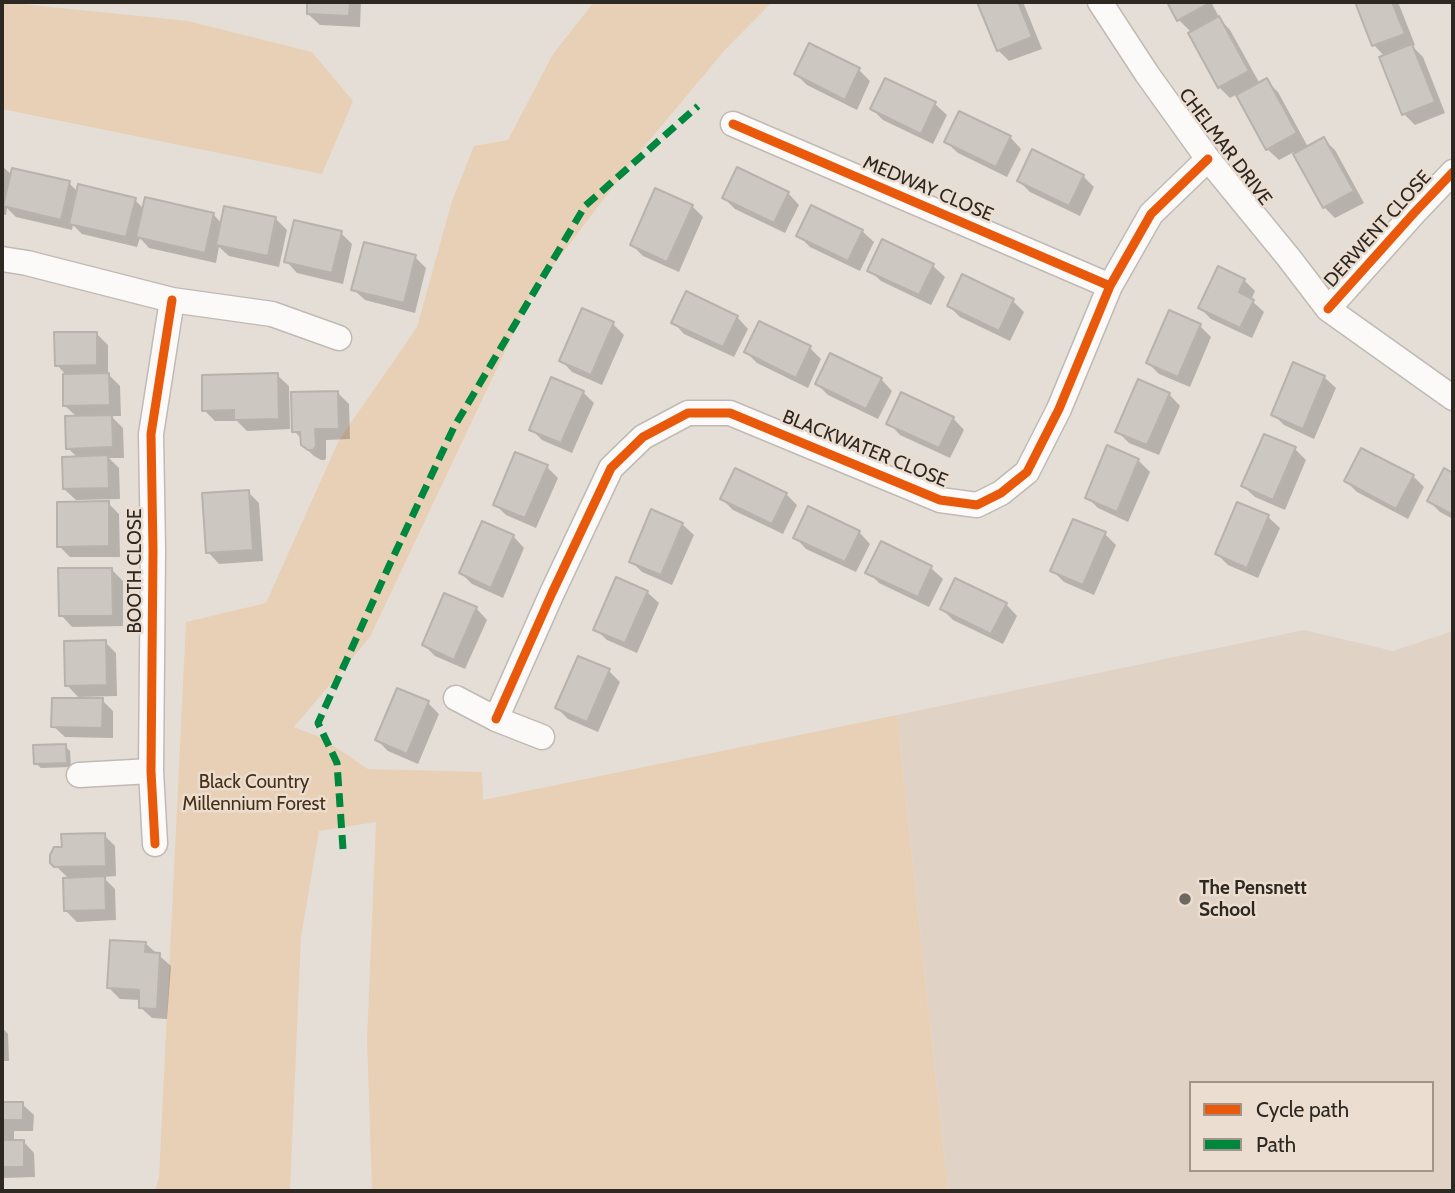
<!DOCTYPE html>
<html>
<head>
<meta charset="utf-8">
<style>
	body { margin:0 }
	#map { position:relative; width:1455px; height:1193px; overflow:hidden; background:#e5ded6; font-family:Cabin,sans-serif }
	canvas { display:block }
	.frame { position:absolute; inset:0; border:4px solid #2d2822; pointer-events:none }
	.legend { position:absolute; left:1189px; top:1081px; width:245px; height:91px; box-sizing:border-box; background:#ebded0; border:2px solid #9f958a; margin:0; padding:9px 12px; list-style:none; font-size:21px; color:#2d2822 }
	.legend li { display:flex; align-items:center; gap:14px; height:35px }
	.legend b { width:35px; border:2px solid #9f958a }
</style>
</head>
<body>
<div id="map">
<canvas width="1455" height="1193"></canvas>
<div class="frame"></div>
<ul class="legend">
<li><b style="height:9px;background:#e8590c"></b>Cycle path</li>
<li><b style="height:9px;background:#00873e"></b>Path</li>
</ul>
</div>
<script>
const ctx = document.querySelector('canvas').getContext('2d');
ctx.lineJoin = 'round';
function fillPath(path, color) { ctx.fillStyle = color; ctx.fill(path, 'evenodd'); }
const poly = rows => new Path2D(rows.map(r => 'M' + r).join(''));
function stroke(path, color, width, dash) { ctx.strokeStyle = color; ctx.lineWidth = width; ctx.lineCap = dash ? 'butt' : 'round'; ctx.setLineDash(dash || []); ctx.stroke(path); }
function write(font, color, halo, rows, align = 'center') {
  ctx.font = font + ' Cabin,sans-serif'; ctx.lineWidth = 5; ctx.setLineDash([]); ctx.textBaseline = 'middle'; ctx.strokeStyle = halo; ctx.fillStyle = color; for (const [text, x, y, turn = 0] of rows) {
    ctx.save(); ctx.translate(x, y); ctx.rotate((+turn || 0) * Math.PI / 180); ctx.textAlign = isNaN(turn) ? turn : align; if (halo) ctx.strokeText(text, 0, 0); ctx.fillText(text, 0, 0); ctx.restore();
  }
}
fillPath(poly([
	[1304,630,1393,651,1453,631,1453,1191,948,1191,897,715],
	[1191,1083,1432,1083,1432,1170,1191,1170]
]), '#e0d3c5');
fillPath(poly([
	[2,2,188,21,312,52,353,101,322,174,2,109],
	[594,2,772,2,724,51,638,154,533,292,370,637,294,727,322,738,368,769,482,772,483,800,897,715,948,1191,372,1191,367,1040,376,822,319,831,301,937,290,1191,155,1191,159,1177,186,622,266,603,339,440,417,327,452,201,474,146,508,140,553,54]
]), '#e8d0b7');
fillPath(poly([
	[309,2,361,2,360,27,320,25,308,14],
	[979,2,1023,2,1042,49,1009,61,998,50],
	[1169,2,1211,2,1218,15,1217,16,1230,30,1260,84,1267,81,1278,92,1308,147,1323,139,1335,150,1364,203,1335,218,1324,207,1294,152,1279,160,1267,149,1237,94,1230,98,1219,87,1192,33,1179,20],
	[1357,2,1398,2,1415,45,1412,46,1423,57,1445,113,1415,125,1404,114,1385,57,1374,45],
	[859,70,870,81,857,110,807,85,796,74],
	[885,80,935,104,947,115,933,144,883,120,872,109],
	[1010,137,1021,149,1007,177,958,153,946,142],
	[2,166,12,175,69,183,78,192,135,200,144,209,213,214,222,224,225,208,276,219,287,230,279,267,229,256,219,247,216,263,149,248,140,238,137,247,82,234,73,225,72,230,16,217,7,208,6,215,2,214],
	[1083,176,1094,187,1080,216,1030,192,1019,181],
	[788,193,799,205,785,233,735,209,724,198],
	[692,206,703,217,679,272,643,256,632,245],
	[862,231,874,242,860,271,810,247,799,236],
	[341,233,352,244,343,284,297,273,286,261],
	[883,241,933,266,945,277,931,305,881,281,869,270],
	[415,257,426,268,415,313,365,300,353,289],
	[1244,280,1255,291,1251,300,1264,312,1252,338,1211,319,1200,308],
	[1013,301,1024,312,1010,341,960,317,949,306],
	[737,317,748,329,734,357,684,334,673,322],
	[613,324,624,335,602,385,572,372,561,360],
	[1200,326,1211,337,1190,387,1159,374,1148,363],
	[96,333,108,345,108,374,120,386,121,416,111,416,123,428,124,458,109,458,119,468,120,499,76,500,64,489,78,458,68,448,77,417,65,406,67,376,57,365],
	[810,348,821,359,808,388,757,363,746,352],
	[277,375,289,386,290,429,247,431,237,421,215,421,204,410],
	[1324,377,1336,388,1314,439,1284,425,1273,414],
	[881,379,892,391,878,419,828,395,817,384],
	[583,392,594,403,572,453,542,440,531,429],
	[338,393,349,404,350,439,326,440,326,458,325,460,321,460,314,456,302,445,302,439,294,431],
	[1169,394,1180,406,1159,455,1129,443,1117,431],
	[953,418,964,430,950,458,900,435,889,423],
	[1108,447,1138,460,1150,472,1128,522,1098,508,1087,497],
	[1295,449,1306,460,1285,510,1255,497,1243,486],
	[547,467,558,478,536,528,506,515,495,504],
	[1445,470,1453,475,1453,519,1440,512,1429,501],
	[1413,476,1424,487,1408,519,1357,492,1346,481],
	[248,492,259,503,263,561,219,564,208,552],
	[786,494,797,505,783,534,733,510,722,499],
	[108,503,119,514,120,557,70,557,59,546],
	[1238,504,1268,517,1280,528,1258,578,1228,565,1217,554],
	[682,524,694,535,672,585,642,572,631,561],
	[859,532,870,544,856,572,806,549,795,537],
	[1105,534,1116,545,1094,595,1064,582,1053,571],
	[513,536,524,548,503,598,472,584,461,573],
	[882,543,931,568,943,579,929,607,879,583,868,572],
	[112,570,123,581,123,626,72,627,61,615],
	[647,592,659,603,637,653,607,640,595,629],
	[1006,604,1017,616,1003,644,953,620,942,609],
	[476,608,487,620,465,669,435,656,424,645],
	[105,642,116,653,117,696,78,697,67,685],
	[609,671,620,682,598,732,568,719,557,708],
	[102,700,113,711,113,738,65,737,53,726],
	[428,703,439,714,418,764,388,751,377,740],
	[65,746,70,751,71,767,41,768,35,763],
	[104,835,115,846,116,876,103,877,115,889,116,920,77,922,65,910,69,879,52,862,64,848],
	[145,943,171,966,167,1019,152,1018,140,1007,141,1000,120,999,109,988],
	[2,1027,8,1034,9,1061,2,1061],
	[2,1104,22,1104,34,1115,33,1131,14,1131,14,1142,23,1141,34,1153,35,1177,2,1178]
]), '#0003');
const building = poly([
	[307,2,350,2,349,16,307,14,307,2],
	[977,2,1018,2,1032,37,997,51,977,2],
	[1167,2,1207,2,1208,4,1177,21,1167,2],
	[1355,2,1392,2,1405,34,1372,46,1355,2],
	[1219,16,1249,71,1218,88,1188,33,1219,16],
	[809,43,860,68,845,100,794,74,809,43],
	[1412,44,1435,102,1402,115,1379,57,1412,44],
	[885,78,936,102,921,134,870,109,885,78],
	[1267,78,1297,133,1266,150,1236,95,1267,78],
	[959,111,1011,136,996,167,944,142,959,111],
	[1324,137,1354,191,1323,208,1293,154,1324,137],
	[1032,149,1084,175,1069,206,1017,181,1032,149],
	[737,167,789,192,774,223,722,198,737,167],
	[12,168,70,181,61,220,3,206,12,168],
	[78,184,136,198,126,237,69,224,78,184],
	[655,188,693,205,667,262,630,245,655,188],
	[145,197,214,213,205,253,136,237,145,197],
	[811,205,863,230,848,261,796,236,811,205],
	[224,206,276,217,268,256,216,245,224,206],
	[294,220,342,231,332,273,284,262,294,220],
	[882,239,934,264,919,295,867,271,882,239],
	[364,242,416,255,404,303,351,290,364,242],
	[1218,266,1245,279,1239,292,1254,300,1240,328,1198,308,1218,266],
	[962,274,1014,299,999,331,947,306,962,274],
	[686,291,738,316,723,347,671,323,686,291],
	[582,308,614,322,591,375,559,361,582,308],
	[1169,310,1201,324,1178,377,1146,363,1169,310],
	[759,321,811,346,796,378,744,352,759,321],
	[54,332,97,332,97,365,55,366,54,332],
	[830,353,882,378,866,409,815,384,830,353],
	[1293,362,1325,376,1303,429,1271,415,1293,362],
	[109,373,110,405,63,406,63,374,109,373],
	[278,373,279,419,234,420,234,410,202,411,202,375,278,373],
	[551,377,584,391,561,443,529,430,551,377],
	[1138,379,1170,393,1147,445,1115,432,1138,379],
	[338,391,339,429,315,429,316,446,313,450,308,450,301,445,300,432,292,432,291,392,338,391],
	[901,392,954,417,939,448,886,424,901,392],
	[112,415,113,447,66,449,65,416,112,415],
	[1264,434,1296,447,1273,500,1241,486,1264,434],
	[1107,445,1139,459,1117,512,1085,498,1107,445],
	[1361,448,1414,475,1396,509,1344,481,1361,448],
	[515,452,548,465,525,518,493,505,515,452],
	[108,455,109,488,63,489,62,457,108,455],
	[735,468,787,493,772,524,720,499,735,468],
	[1444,468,1453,473,1453,515,1427,501,1444,468],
	[249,490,253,550,206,553,202,493,249,490],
	[109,501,109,546,57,547,57,502,109,501],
	[1237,502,1269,515,1247,568,1215,554,1237,502],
	[808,506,860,531,845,562,793,538,808,506],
	[651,509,683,523,661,575,629,562,651,509],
	[1073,519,1106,532,1083,585,1050,571,1073,519],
	[482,521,514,535,491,588,459,573,482,521],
	[881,541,932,566,918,597,865,573,881,541],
	[58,568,112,568,113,616,59,616,58,568],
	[616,577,648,591,625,643,593,630,616,577],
	[955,578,1007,603,991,634,940,609,955,578],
	[444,593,477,607,454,660,422,645,444,593],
	[106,640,107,685,65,686,64,641,106,640],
	[578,656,610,669,587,722,555,708,578,656],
	[397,688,429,701,407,754,375,740,397,688],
	[52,698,103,698,102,728,51,727,52,698],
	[66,744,67,763,34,764,33,745,66,744],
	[105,833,106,866,54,867,50,863,50,855,54,847,62,847,61,834,105,833],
	[105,876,106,910,64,911,63,878,105,876],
	[110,940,146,942,145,952,160,953,157,1009,139,1008,139,990,107,988,110,940],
	[2,1102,23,1102,23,1120,3,1120,3,1133,2,1133,2,1102],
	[2,1140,24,1140,24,1167,2,1167,2,1140]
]);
fillPath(building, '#cdc7c1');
stroke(building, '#b8b2ac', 2);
const minor = poly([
	[1100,2,1147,74,1208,159,1289,258,1328,309,1453,398],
	[733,124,1110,286],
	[2,259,27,263,172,300,272,314,339,338],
	[1328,309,1414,213,1453,172],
	[456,698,496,719,542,737],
	[496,719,552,593,611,468,643,437,688,413,730,413,940,500,977,505,1001,493,1027,472,1059,409,1110,286,1151,214,1208,159],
	[79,775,151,771],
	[155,844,151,771,153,550,151,434,172,300]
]);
stroke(minor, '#c0bab4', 27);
stroke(minor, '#fbfaf9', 24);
stroke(poly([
	[343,849,337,763,318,723,389,566,454,427,585,206,698,106]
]), '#00873e', 7, [14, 7]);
stroke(poly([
	[733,124,1110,286],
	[1328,309,1414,213,1453,172],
	[496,719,552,593,611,468,643,437,688,413,730,413,940,500,977,505,1001,493,1027,472,1059,409,1110,286,1151,214,1208,159],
	[155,844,151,771,153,550,151,434,172,300]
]), '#e8590c', 9);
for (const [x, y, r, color] of [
	[1185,899,7,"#6d6861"]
]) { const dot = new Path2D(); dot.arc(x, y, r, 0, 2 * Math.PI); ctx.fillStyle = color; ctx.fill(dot); stroke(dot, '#ebded0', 2.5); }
write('19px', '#2d2822', '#ebded0', [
	["CHELMAR DRIVE",1225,147,53],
	["MEDWAY CLOSE",928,189,23],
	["DERWENT CLOSE",1378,229,-48],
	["BLACKWATER CLOSE",865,449,22],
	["BOOTH CLOSE",135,571,-90]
]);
write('19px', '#473017', '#ebded0', [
	["Black Country",254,782],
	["Millennium Forest",254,804]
]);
write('bold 19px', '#2d2822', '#ebded0', [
	["The Pensnett",1199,888],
	["School",1199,910]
], 'left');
</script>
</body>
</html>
